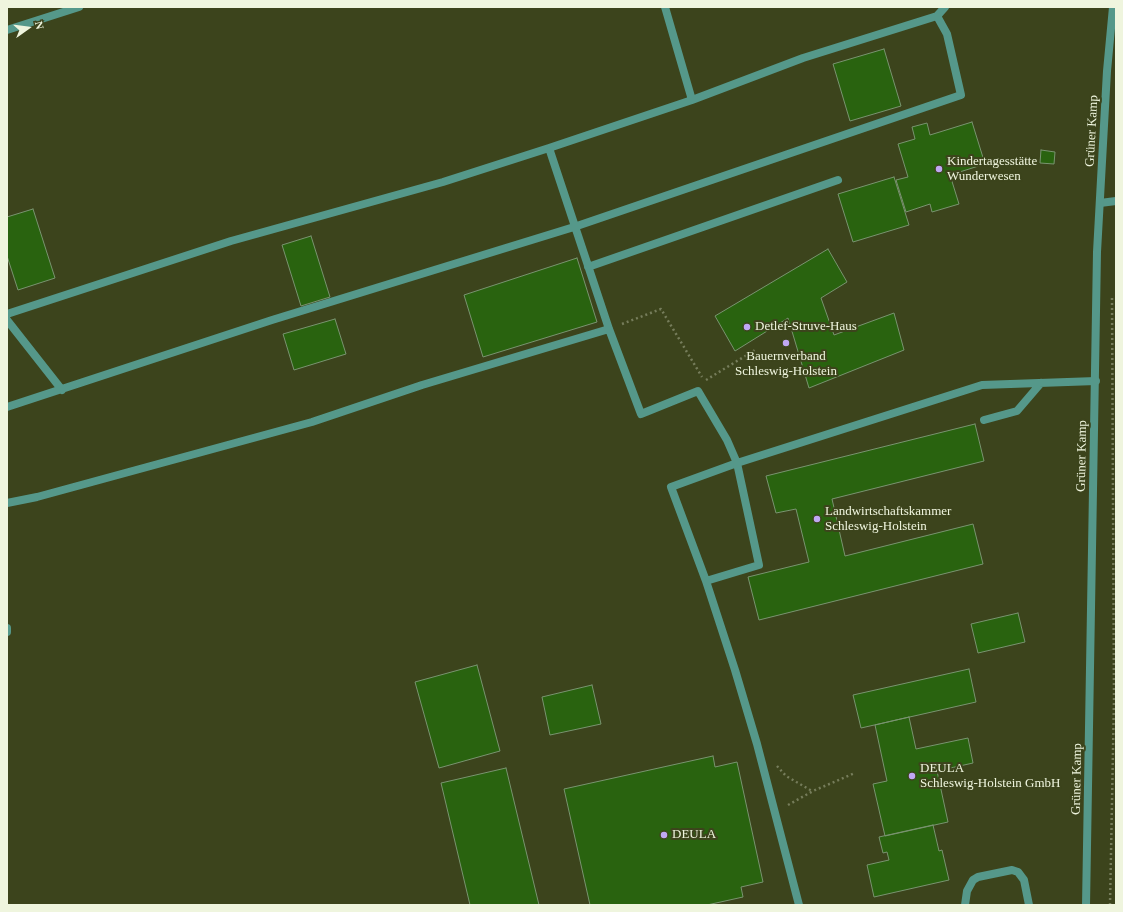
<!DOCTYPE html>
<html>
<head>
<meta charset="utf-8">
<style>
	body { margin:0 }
	#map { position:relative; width:1123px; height:912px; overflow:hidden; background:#3c441c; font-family:"Times New Roman",serif }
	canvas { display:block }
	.frame { position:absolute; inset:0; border:8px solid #eff5de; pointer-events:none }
	.north { position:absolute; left:8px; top:8px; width:40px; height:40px; -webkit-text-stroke:3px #3c441c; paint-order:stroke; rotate:76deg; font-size:11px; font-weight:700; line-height:16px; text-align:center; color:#eff5de }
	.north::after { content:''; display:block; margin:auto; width:14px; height:18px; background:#eff5de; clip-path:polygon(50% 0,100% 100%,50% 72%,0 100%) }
</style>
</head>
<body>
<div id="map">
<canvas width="1123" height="912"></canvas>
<div class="frame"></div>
<div class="north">N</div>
</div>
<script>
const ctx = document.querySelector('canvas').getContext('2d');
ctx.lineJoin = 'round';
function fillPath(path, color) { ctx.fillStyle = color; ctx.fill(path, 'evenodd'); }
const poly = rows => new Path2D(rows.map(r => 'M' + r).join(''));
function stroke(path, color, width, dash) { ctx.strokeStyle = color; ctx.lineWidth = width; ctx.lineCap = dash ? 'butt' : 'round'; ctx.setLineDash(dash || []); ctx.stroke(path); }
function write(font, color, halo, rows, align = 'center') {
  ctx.font = font + ' "Times New Roman",serif'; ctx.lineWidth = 4; ctx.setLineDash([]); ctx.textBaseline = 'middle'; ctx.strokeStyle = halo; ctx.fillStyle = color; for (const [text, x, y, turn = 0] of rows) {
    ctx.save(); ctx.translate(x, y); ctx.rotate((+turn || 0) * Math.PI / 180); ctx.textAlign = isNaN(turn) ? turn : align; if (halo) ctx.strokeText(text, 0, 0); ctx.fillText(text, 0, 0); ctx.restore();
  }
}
const building = poly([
	[884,49,901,106,850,121,833,64,884,49],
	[972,122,985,164,950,175,959,204,932,212,930,204,906,212,896,180,908,177,898,144,915,139,912,127,927,123,930,135,972,122],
	[1041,150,1055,152,1054,164,1040,163,1041,150],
	[894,177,909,225,853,242,838,194,894,177],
	[33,209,55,278,18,290,7,256,7,217,33,209],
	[311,236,330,297,301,306,282,245,311,236],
	[828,249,847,282,821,298,834,335,894,313,904,350,809,388,788,318,735,351,715,316,828,249],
	[577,258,597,322,483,357,464,295,577,258],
	[335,319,346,354,294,370,283,334,335,319],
	[975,424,984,461,832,499,845,556,973,524,983,564,759,620,748,577,809,562,796,509,776,513,766,476,975,424],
	[1018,613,1025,642,978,653,971,624,1018,613],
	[477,665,500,751,439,768,415,682,477,665],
	[969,669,976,702,861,728,853,695,969,669],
	[592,685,601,724,550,735,542,697,592,685],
	[909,717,916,749,968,738,973,763,937,771,948,822,885,836,873,784,887,781,875,725,909,717],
	[713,756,715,767,737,762,763,882,741,887,743,897,707,905,590,905,564,789,713,756],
	[506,768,539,905,470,905,441,783,506,768],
	[933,825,939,851,942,850,949,880,874,897,867,865,889,860,887,852,883,853,879,837,933,825]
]);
fillPath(building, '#29630f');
stroke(building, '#799470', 1);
stroke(poly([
	[622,324,661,309,702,377],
	[706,380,755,350],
	[777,766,786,776,812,791],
	[788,805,813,791,855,773],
	[1110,905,1114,699,1112,298]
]), '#767d5b', 2.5, [2, 3]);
stroke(poly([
	[665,7,692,100],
	[549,148,609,329,641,414,698,391,727,440,737,463,759,565,706,581],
	[588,267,838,180],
	[7,314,231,241,443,182,549,148,692,100,803,58,937,16,945,7],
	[7,320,62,390],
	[7,407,272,320,574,227,961,95,947,34,937,16],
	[984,420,1017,411,1041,383],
	[7,503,37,497,312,422,422,385,609,329],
	[7,628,7,632],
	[799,905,757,744,735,670,706,581,671,487,737,463,982,385,1096,381],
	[965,905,967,891,973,880,978,877,1012,870,1018,872,1024,880,1029,905]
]), '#55988a', 8);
stroke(poly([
	[7,30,79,7],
	[1100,203,1116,201]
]), '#55988a', 8);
stroke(poly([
	[1086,905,1097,252,1107,71,1113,7]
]), '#55988a', 8);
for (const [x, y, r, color] of [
	[939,169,4,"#c0a8f4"],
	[747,327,4,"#c0a8f4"],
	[786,343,4,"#c0a8f4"],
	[817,519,4,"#c0a8f4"],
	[912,776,4,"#c0a8f4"],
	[664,835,4,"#c0a8f4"]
]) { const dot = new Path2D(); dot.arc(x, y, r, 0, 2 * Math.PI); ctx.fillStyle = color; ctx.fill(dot); stroke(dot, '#3c441c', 1.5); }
write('13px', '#eff5de', '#3c441c', [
	["Grüner Kamp",1092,131,-87],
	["Grüner Kamp",1082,456,-89],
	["Grüner Kamp",1077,779,-89]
]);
write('13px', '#eff5de', '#3c441c', [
	["Kindertagesstätte",947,162],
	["Wunderwesen",947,177],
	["Detlef-Struve-Haus",755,327],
	["Bauernverband",786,357,"center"],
	["Schleswig-Holstein",786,372,"center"],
	["Landwirtschaftskammer",825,512],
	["Schleswig-Holstein",825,527],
	["DEULA",920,769],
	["Schleswig-Holstein GmbH",920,784],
	["DEULA",672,835]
], 'left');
</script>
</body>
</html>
